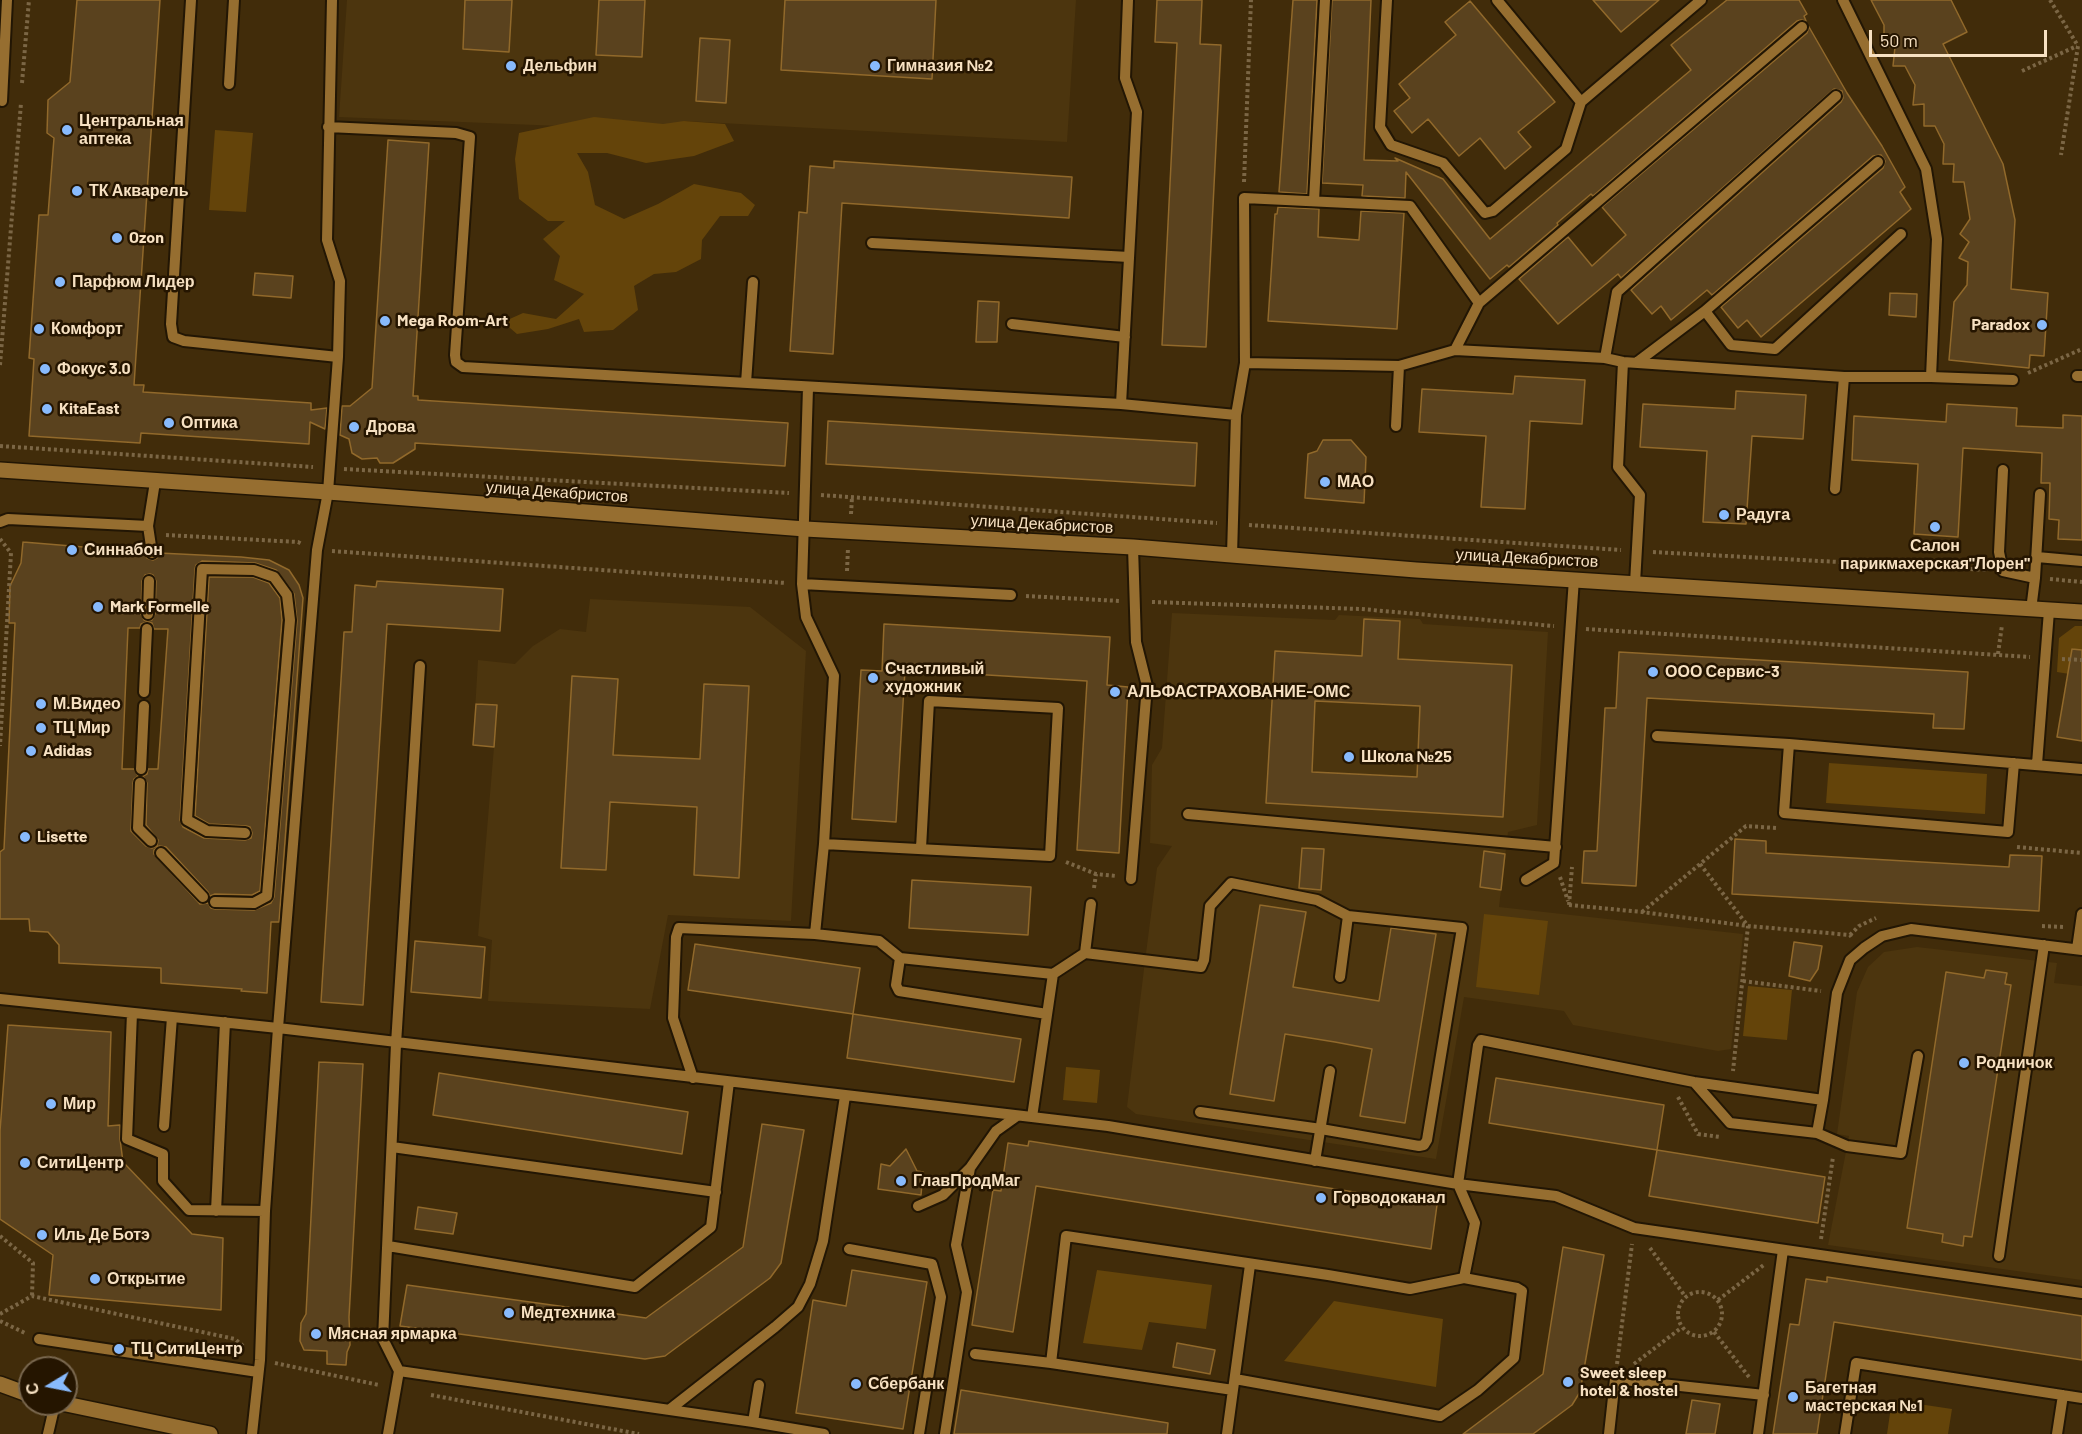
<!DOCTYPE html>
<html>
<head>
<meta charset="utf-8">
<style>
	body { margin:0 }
	#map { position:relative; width:2082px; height:1434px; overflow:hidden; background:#412c0a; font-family:Barlow,sans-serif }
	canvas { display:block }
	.north { position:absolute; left:18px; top:1356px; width:60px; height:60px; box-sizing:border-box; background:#251500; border:2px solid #79674e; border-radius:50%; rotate:260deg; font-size:16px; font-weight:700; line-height:24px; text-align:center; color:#f7e1c2 }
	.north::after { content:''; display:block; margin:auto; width:21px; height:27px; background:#88bafc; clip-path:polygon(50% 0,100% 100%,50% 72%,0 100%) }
	.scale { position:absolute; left:1869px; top:30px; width:178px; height:27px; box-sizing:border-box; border:3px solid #f7e1c2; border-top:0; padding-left:8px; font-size:18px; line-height:21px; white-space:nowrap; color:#f7e1c2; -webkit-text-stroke:4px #251500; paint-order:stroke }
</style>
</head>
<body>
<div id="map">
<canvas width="2082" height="1434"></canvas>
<div class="north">С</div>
<div class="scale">50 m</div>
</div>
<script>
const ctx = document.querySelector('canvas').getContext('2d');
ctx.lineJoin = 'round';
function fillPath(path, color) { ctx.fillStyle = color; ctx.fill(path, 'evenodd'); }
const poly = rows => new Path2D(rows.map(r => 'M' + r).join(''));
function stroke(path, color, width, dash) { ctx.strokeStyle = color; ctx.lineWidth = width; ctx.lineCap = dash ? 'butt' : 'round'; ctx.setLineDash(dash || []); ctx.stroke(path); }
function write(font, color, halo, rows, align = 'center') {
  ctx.font = font + ' Barlow,sans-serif'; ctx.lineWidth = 5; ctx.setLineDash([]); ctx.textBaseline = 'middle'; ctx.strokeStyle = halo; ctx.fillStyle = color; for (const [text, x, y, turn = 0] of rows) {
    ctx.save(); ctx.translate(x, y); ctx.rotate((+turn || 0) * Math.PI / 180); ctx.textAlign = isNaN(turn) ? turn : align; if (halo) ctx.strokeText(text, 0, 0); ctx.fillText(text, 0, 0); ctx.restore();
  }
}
fillPath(poly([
	[347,0,1076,0,1067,142,685,121,683,131,339,117],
	[590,599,750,607,806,651,791,921,668,915,650,1009,488,1001,492,940,478,936,494,747,473,745,478,660,515,664,533,646,560,629,586,632],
	[1172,613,1335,620,1339,615,1420,619,1423,624,1548,632,1537,825,1508,832,1499,907,1743,934,1731,1049,1718,1051,1573,1025,1564,1011,1464,997,1436,1159,1136,1114,1127,1107,1145,961,1157,868,1172,846,1150,843,1152,765,1162,748],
	[1917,947,2057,963,2054,983,2082,986,2082,1280,1828,1245,1849,1136,1837,1134,1857,992,1868,967,1884,952]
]), '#4c350e');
fillPath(poly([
	[594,117,663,124,684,121,725,124,734,141,694,156,646,163,607,153,577,153,588,172,595,205,624,219,658,204,694,184,741,193,755,205,748,216,720,216,702,240,701,259,676,272,654,274,634,286,638,310,613,330,584,332,579,319,548,329,517,334,503,322,523,313,556,319,584,294,554,280,560,256,543,239,565,221,548,221,519,199,515,159,519,133],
	[215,130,253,133,246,212,209,210],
	[2075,626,2082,626,2082,676,2057,672,2059,638],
	[1829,763,1987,774,1985,814,1826,803],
	[1484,914,1548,921,1539,995,1476,987],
	[1748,986,1792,990,1787,1040,1743,1036],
	[1066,1067,1100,1070,1097,1103,1063,1100],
	[1097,1270,1212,1285,1206,1329,1149,1322,1142,1350,1083,1343],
	[1334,1301,1443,1319,1436,1387,1284,1361],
	[1892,1400,1952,1409,1948,1434,1887,1434]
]), '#64440a');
const building = poly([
	[77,0,160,0,134,385,144,385,143,392,311,403,311,410,327,408,325,429,310,422,309,444,141,433,140,443,29,436,34,359,29,358,39,215,48,215,54,138,47,133,48,100,70,82,77,0],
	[465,0,512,0,509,52,463,49,465,0],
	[599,0,645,0,642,57,596,55,599,0],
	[785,0,936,0,932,79,781,70,785,0],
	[1157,0,1202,0,1200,44,1221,45,1206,347,1162,345,1177,43,1155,42,1157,0],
	[1293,0,1317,0,1307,194,1279,192,1293,0],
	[1332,0,1371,0,1364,160,1398,161,1395,158,1443,179,1490,239,1691,70,1671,45,1727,0,1799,0,1807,14,1804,16,1806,21,1801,20,1797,21,1593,196,1591,194,1557,223,1558,225,1509,267,1507,265,1490,279,1406,172,1405,198,1362,196,1363,185,1322,183,1332,0],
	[1593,0,1659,0,1621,32,1593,0],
	[1871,0,1951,0,1967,32,1943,44,2003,164,2015,220,2011,289,2048,293,2044,356,2030,355,2029,368,1949,360,1954,302,1967,285,1968,262,1959,258,1969,242,1960,234,1970,219,1964,182,1953,182,1954,164,1943,164,1944,144,1935,126,1924,126,1924,104,1913,105,1915,85,1905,66,1893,66,1895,47,1884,46,1884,25,1871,0],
	[1470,1,1555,102,1518,132,1531,147,1505,169,1480,138,1459,156,1428,119,1412,133,1394,111,1410,98,1399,84,1456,35,1445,22,1470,1],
	[1809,27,1847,93,1882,146,1905,187,1900,192,1911,209,1761,337,1747,320,1738,328,1721,307,1883,168,1885,161,1881,155,1873,156,1712,295,1707,290,1671,320,1661,306,1652,314,1631,290,1841,102,1843,98,1842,91,1834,89,1621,278,1618,274,1558,324,1519,279,1568,237,1592,266,1626,235,1602,207,1807,33,1809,27],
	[700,38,730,40,726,103,696,101,700,38],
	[388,140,429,143,413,396,418,396,418,400,788,423,785,466,415,443,415,449,393,463,380,463,377,458,362,459,352,453,349,439,340,435,342,406,350,406,372,388,388,140],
	[834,161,1072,177,1069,218,842,203,833,354,790,351,799,212,807,213,810,166,834,168,834,161],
	[1278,207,1319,209,1318,237,1359,240,1361,211,1404,213,1397,329,1268,321,1275,214,1277,214,1278,207],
	[255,273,293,276,291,298,253,295,255,273],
	[1890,293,1917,294,1916,317,1889,315,1890,293],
	[978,301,999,302,997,342,976,342,978,301],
	[1515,376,1585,380,1582,424,1530,421,1525,509,1481,507,1486,436,1419,432,1422,389,1513,394,1515,376],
	[1736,391,1806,395,1803,439,1752,436,1746,524,1703,522,1707,451,1640,447,1643,404,1735,409,1736,391],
	[1947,404,2017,408,2016,426,2063,428,2063,415,2082,416,2082,540,2058,539,2059,520,2049,519,2050,483,2041,483,2042,453,1963,448,1958,537,1914,534,1918,464,1852,460,1854,416,1946,422,1947,404],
	[828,421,1197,443,1195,486,826,464,828,421],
	[1323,440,1351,440,1366,457,1364,503,1305,498,1308,454,1317,451,1323,440],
	[23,542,144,552,147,558,153,560,157,558,159,553,241,557,269,560,289,570,299,585,303,598,279,922,271,922,267,993,241,991,242,989,161,983,161,968,59,963,59,945,48,932,30,931,29,919,0,919,0,852,4,849,15,623,9,623,10,586,21,563,23,542],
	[202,561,255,563,276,570,294,594,297,621,274,897,271,903,254,910,215,909,211,908,208,903,200,904,154,854,154,850,159,846,166,847,208,892,210,896,215,894,252,895,260,891,282,620,280,598,269,583,253,577,209,577,195,816,209,824,246,826,250,827,252,833,251,838,245,840,204,838,183,827,180,820,195,569,196,565,202,561],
	[150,574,153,575,156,581,155,614,152,620,147,621,144,620,141,614,142,581,145,575,150,574],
	[147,622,152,623,154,629,168,629,158,769,148,769,147,774,143,776,147,783,146,825,158,840,157,846,152,848,146,846,131,831,133,783,134,779,138,776,134,769,122,769,128,628,140,628,141,624,147,622],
	[377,581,503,589,500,631,387,624,363,1005,321,1002,344,632,352,632,355,585,376,587,377,581],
	[1364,619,1400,621,1398,659,1512,665,1503,817,1266,803,1275,651,1362,656,1364,619],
	[1315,701,1420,706,1417,777,1312,772,1315,701],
	[884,624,1110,637,1107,685,1128,687,1119,853,1077,850,1087,681,905,670,896,822,852,819,861,670,882,671,884,624],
	[2072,649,2082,650,2082,741,2057,737,2072,649],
	[1619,652,1968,672,1964,729,1933,728,1934,714,1647,698,1636,886,1582,883,1584,851,1597,851,1605,708,1616,708,1619,652],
	[572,676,618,679,613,755,700,759,704,684,749,686,739,878,694,875,697,807,610,802,606,870,561,868,572,676],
	[476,704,497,705,494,747,473,745,476,704],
	[1735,839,1766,841,1766,853,2009,867,2010,855,2042,856,2039,911,1732,894,1735,839],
	[1302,848,1324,849,1321,890,1299,888,1302,848],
	[1484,851,1505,854,1501,890,1480,887,1484,851],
	[912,880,1031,887,1028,935,909,928,912,880],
	[1260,905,1306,912,1293,987,1379,1001,1391,928,1436,934,1405,1123,1360,1116,1372,1049,1335,1042,1285,1034,1274,1101,1230,1094,1260,905],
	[415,941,485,947,481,998,411,992,415,941],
	[1794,942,1822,946,1818,969,1810,981,1789,976,1794,942],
	[695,944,860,968,853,1014,688,990,695,944],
	[1986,970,2007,973,2005,984,2011,985,1972,1237,1964,1236,1963,1246,1942,1242,1943,1234,1907,1228,1946,972,1984,978,1986,970],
	[853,1014,1021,1039,1014,1082,847,1058,853,1014],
	[8,1025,111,1032,108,1126,120,1125,120,1139,123,1162,192,1234,223,1238,221,1310,49,1295,53,1255,0,1219,0,1131,8,1025],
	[319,1062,363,1064,349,1317,350,1345,347,1352,346,1365,327,1364,327,1351,304,1350,300,1341,301,1323,306,1314,319,1062],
	[439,1073,688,1112,682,1154,433,1115,439,1073],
	[1496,1078,1664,1105,1657,1150,1489,1123,1496,1078],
	[762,1124,804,1130,781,1263,770,1278,665,1356,645,1359,400,1326,407,1285,646,1318,743,1247,762,1124],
	[1029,1141,1437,1205,1431,1249,1036,1186,1013,1332,972,1325,993,1190,1001,1191,1008,1143,1028,1146,1029,1141],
	[906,1149,917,1171,923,1172,921,1195,878,1189,881,1164,890,1166,906,1149],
	[1657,1150,1825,1177,1818,1223,1649,1196,1657,1150],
	[418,1207,457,1213,453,1234,415,1229,418,1207],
	[1563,1247,1604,1255,1580,1392,1572,1405,1533,1434,1463,1434,1543,1374,1563,1247],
	[852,1270,927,1282,903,1429,796,1413,813,1300,846,1306,852,1270],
	[1827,1277,2082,1316,2082,1360,1834,1322,1817,1434,1773,1434,1790,1324,1799,1325,1806,1279,1827,1282,1827,1277],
	[1177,1343,1215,1350,1210,1374,1173,1367,1177,1343],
	[961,1390,1168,1423,1167,1434,954,1434,961,1390],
	[1692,1400,1720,1404,1715,1434,1686,1434,1692,1400]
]);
fillPath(building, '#5a421e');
stroke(building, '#91692b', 1.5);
const lane = poly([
	[191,0,171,324,173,337,184,341,338,357],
	[1387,0,1380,127,1391,145,1443,163,1485,213,1493,211,1566,149,1581,102,1701,0],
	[1497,0,1581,102],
	[1843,0,1926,169,1937,239,1931,377],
	[229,84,234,0],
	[2,101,7,0],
	[328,127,456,133,470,137,455,355,456,362,463,367,1121,404,1236,415],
	[1314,201,1325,0],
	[872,243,1129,257],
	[1705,311,1731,345,1775,349,1901,234],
	[1012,324,1125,337],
	[1455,350,1479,303,1802,27],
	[1605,358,1617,292,1836,96],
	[1623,362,1618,467,1640,495,1635,583],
	[1245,363,1399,366,1455,350,1605,358,1623,362,1844,377,1931,377,2013,380],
	[1636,363,1705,311,1878,162],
	[2077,376,2082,376],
	[746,383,753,282],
	[808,388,802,584,806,617,834,676,824,844,815,934],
	[1121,404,1137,112,1125,78,1128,0],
	[1396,426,1399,366],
	[2003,470,1999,552,2003,571,2035,578],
	[1835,489,1844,377],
	[0,522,8,519,148,526],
	[152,553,148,526,155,482],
	[1232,555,1236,415,1245,363,1244,198,1410,206,1479,303],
	[2037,557,2082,561],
	[802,584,1011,595],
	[2031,610,2035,578,2040,494],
	[148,614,149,581],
	[144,692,147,629],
	[1657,736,1789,744,2082,769],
	[1789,744,1784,813,2008,832,2014,763],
	[2037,764,2049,611],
	[141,769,144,706],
	[140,783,138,828,151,841],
	[1188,814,1556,847],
	[824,844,1050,856,1058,708,929,701,921,848],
	[161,853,203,897],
	[1131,879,1147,686,1136,642,1133,547],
	[1526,880,1554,863,1574,579],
	[215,902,254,903,267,896,290,620,287,595,274,577,254,570,202,569,187,820,207,831,245,833],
	[2077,949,2082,914],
	[1085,953,1091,904],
	[900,958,896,985,899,991,1047,1014],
	[1340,977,1348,916],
	[0,999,278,1028,1108,1126,1458,1184,1556,1196,1634,1228,2082,1293],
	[132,1013,127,1139,163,1154,163,1181,189,1210,265,1211],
	[693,1078,673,1018,676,937,679,928,815,934,879,941,900,958,1053,974,1085,953,1201,967,1204,960,1210,906,1231,883,1317,900,1348,916,1462,928,1427,1140,1424,1145,1419,1146,1321,1129,1200,1112],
	[1694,1082,1730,1123,1817,1133,1847,1146,1901,1153,1918,1056],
	[1032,1117,1053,974],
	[164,1126,172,1017],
	[1817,1133,1823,1100,1837,993,1850,960,1864,948,1882,936,1911,929,2082,950],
	[392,1147,716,1192],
	[1315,1161,1330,1071],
	[918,1206,943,1195,970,1168],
	[216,1211,225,1022],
	[388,1246,635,1287,711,1227,729,1082],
	[849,1249,932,1264,941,1297,919,1434],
	[1999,1256,2044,945],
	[1464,1278,1475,1223,1458,1184,1478,1045,1481,1040,1694,1082,1823,1100],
	[39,1339,258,1372],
	[975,1354,1051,1363,1233,1390],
	[1051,1363,1066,1236,1328,1275,1410,1289,1464,1278,1517,1288,1522,1291,1514,1358,1478,1390,1440,1416,1235,1379],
	[399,1371,753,1422,759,1385],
	[669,1410,775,1327,798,1307,810,1284,823,1241,845,1096],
	[753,1422,824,1434],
	[48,1434,55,1404],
	[252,1434,260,1360,265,1211,278,1028,317,550,328,492,338,357,340,281,327,240,332,0],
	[388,1434,399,1371,383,1339,396,1044,420,666],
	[945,1434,967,1292,956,1245,970,1168,996,1131,1017,1116],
	[1227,1434,1250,1265],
	[1609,1434,1615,1379,1764,1395],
	[1758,1434,1783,1250],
	[1845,1434,1856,1363,2082,1398],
	[2057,1434,2063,1395]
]);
const secondary = poly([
	[0,470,328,492,805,529,1133,547,1416,570,2082,612],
	[0,1384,30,1395],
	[66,1404,210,1434]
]);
stroke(lane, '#221604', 14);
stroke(secondary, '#221604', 18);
stroke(poly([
	[2050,0,2078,46,2061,155],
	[2022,71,2077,46],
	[22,83,29,0],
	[1244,182,1251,0],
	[0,365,21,103],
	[2028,373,2082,349],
	[0,446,313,467],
	[344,469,789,493],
	[821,495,1217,523],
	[851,514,852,497],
	[1249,525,1621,550],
	[166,535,298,542,302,544],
	[0,539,11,553,0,746],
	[332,551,786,583],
	[1653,552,1987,570],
	[847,571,848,548],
	[2050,579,2082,582],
	[1026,596,1120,601],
	[1152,602,1361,609,1554,626],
	[1586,629,2030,657],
	[1998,654,2002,625],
	[2062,659,2082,660],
	[2017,847,2082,853],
	[1066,862,1096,874],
	[1700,864,1748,926,1733,1071],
	[1560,877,1568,901],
	[1094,888,1096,874,1116,876],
	[1569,905,1642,912,1748,926,1850,935,1852,938],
	[1569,905,1572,867],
	[1642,912,1746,826,1776,828],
	[2042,926,2064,927],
	[1850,935,1859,926,1876,918],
	[1743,981,1821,991],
	[1678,1097,1698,1134,1720,1137],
	[0,1236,33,1263,32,1296],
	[1821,1239,1833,1157],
	[1650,1248,1685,1296],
	'1678 1314a22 22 0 1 1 44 0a22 22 0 1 1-44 0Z',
	[1718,1300,1765,1264],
	[0,1314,32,1296,235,1339,243,1346],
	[0,1321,25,1333],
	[1714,1332,1749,1377],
	[275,1363,379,1385],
	[1617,1364,1632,1244],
	[1634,1364,1681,1328],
	[431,1395,639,1434]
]), '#7b6645', 4, [3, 3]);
stroke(lane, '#966e30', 10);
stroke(secondary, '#966e30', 15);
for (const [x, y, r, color] of [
	[511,66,6,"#88bafc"],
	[875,66,6,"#88bafc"],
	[67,130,6,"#88bafc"],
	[77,191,6,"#88bafc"],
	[117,238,6,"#88bafc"],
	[60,282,6,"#88bafc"],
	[385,321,6,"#88bafc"],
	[2042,325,6,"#88bafc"],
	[39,329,6,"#88bafc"],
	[45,369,6,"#88bafc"],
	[47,409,6,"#88bafc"],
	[169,423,6,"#88bafc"],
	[354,427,6,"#88bafc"],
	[1325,482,6,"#88bafc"],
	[1724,515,6,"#88bafc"],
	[1935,527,6,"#88bafc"],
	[72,550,6,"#88bafc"],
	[98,607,6,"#88bafc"],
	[1653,672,6,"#88bafc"],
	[873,678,6,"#88bafc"],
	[1115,692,6,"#88bafc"],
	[41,704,6,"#88bafc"],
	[41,728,6,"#88bafc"],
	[31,751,6,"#88bafc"],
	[1349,757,6,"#88bafc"],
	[25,837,6,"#88bafc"],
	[1964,1063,6,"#88bafc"],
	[51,1104,6,"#88bafc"],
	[25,1163,6,"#88bafc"],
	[901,1181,6,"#88bafc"],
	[1321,1198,6,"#88bafc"],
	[42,1235,6,"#88bafc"],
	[95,1279,6,"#88bafc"],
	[509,1313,6,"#88bafc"],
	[316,1334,6,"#88bafc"],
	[119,1349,6,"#88bafc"],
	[1568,1382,6,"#88bafc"],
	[856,1384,6,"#88bafc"],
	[1793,1397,6,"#88bafc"]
]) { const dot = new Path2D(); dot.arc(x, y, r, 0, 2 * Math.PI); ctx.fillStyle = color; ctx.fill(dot); stroke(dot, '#251500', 2); }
write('bold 16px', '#f7e1c2', '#251500', [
	["Дельфин",523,66],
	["Гимназия №2",887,66],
	["Центральная",79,121],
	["аптека",79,139],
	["ТК Акварель",89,191],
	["Ozon",129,238],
	["Парфюм Лидер",72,282],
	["Mega Room-Art",397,321],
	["Paradox",2030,325,"right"],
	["Комфорт",51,329],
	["Фокус 3.0",57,369],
	["KitaEast",59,409],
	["Оптика",181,423],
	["Дрова",366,427],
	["МАО",1337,482],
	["Радуга",1736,515],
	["Салон",1935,546,"center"],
	["парикмахерская\"Лорен\"",1935,564,"center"],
	["Синнабон",84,550],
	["Mark Formelle",110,607],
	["Счастливый",885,669],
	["художник",885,687],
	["ООО Сервис-3",1665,672],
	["АЛЬФАСТРАХОВАНИЕ-ОМС",1127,692],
	["М.Видео",53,704],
	["ТЦ Мир",53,728],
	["Adidas",43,751],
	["Школа №25",1361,757],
	["Lisette",37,837],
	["Родничок",1976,1063],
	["Мир",63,1104],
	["СитиЦентр",37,1163],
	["ГлавПродМаг",913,1181],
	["Горводоканал",1333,1198],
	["Иль Де Ботэ",54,1235],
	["Открытие",107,1279],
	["Медтехника",521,1313],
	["Мясная ярмарка",328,1334],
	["ТЦ СитиЦентр",131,1349],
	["Sweet sleep",1580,1373],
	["hotel & hostel",1580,1391],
	["Сбербанк",868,1384],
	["Багетная",1805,1388],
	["мастерская №1",1805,1406]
], 'left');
write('16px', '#f7e1c2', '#251500', [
	["улица Декабристов",557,492,4],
	["улица Декабристов",1042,524,3],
	["улица Декабристов",1527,558,3]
]);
</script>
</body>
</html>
